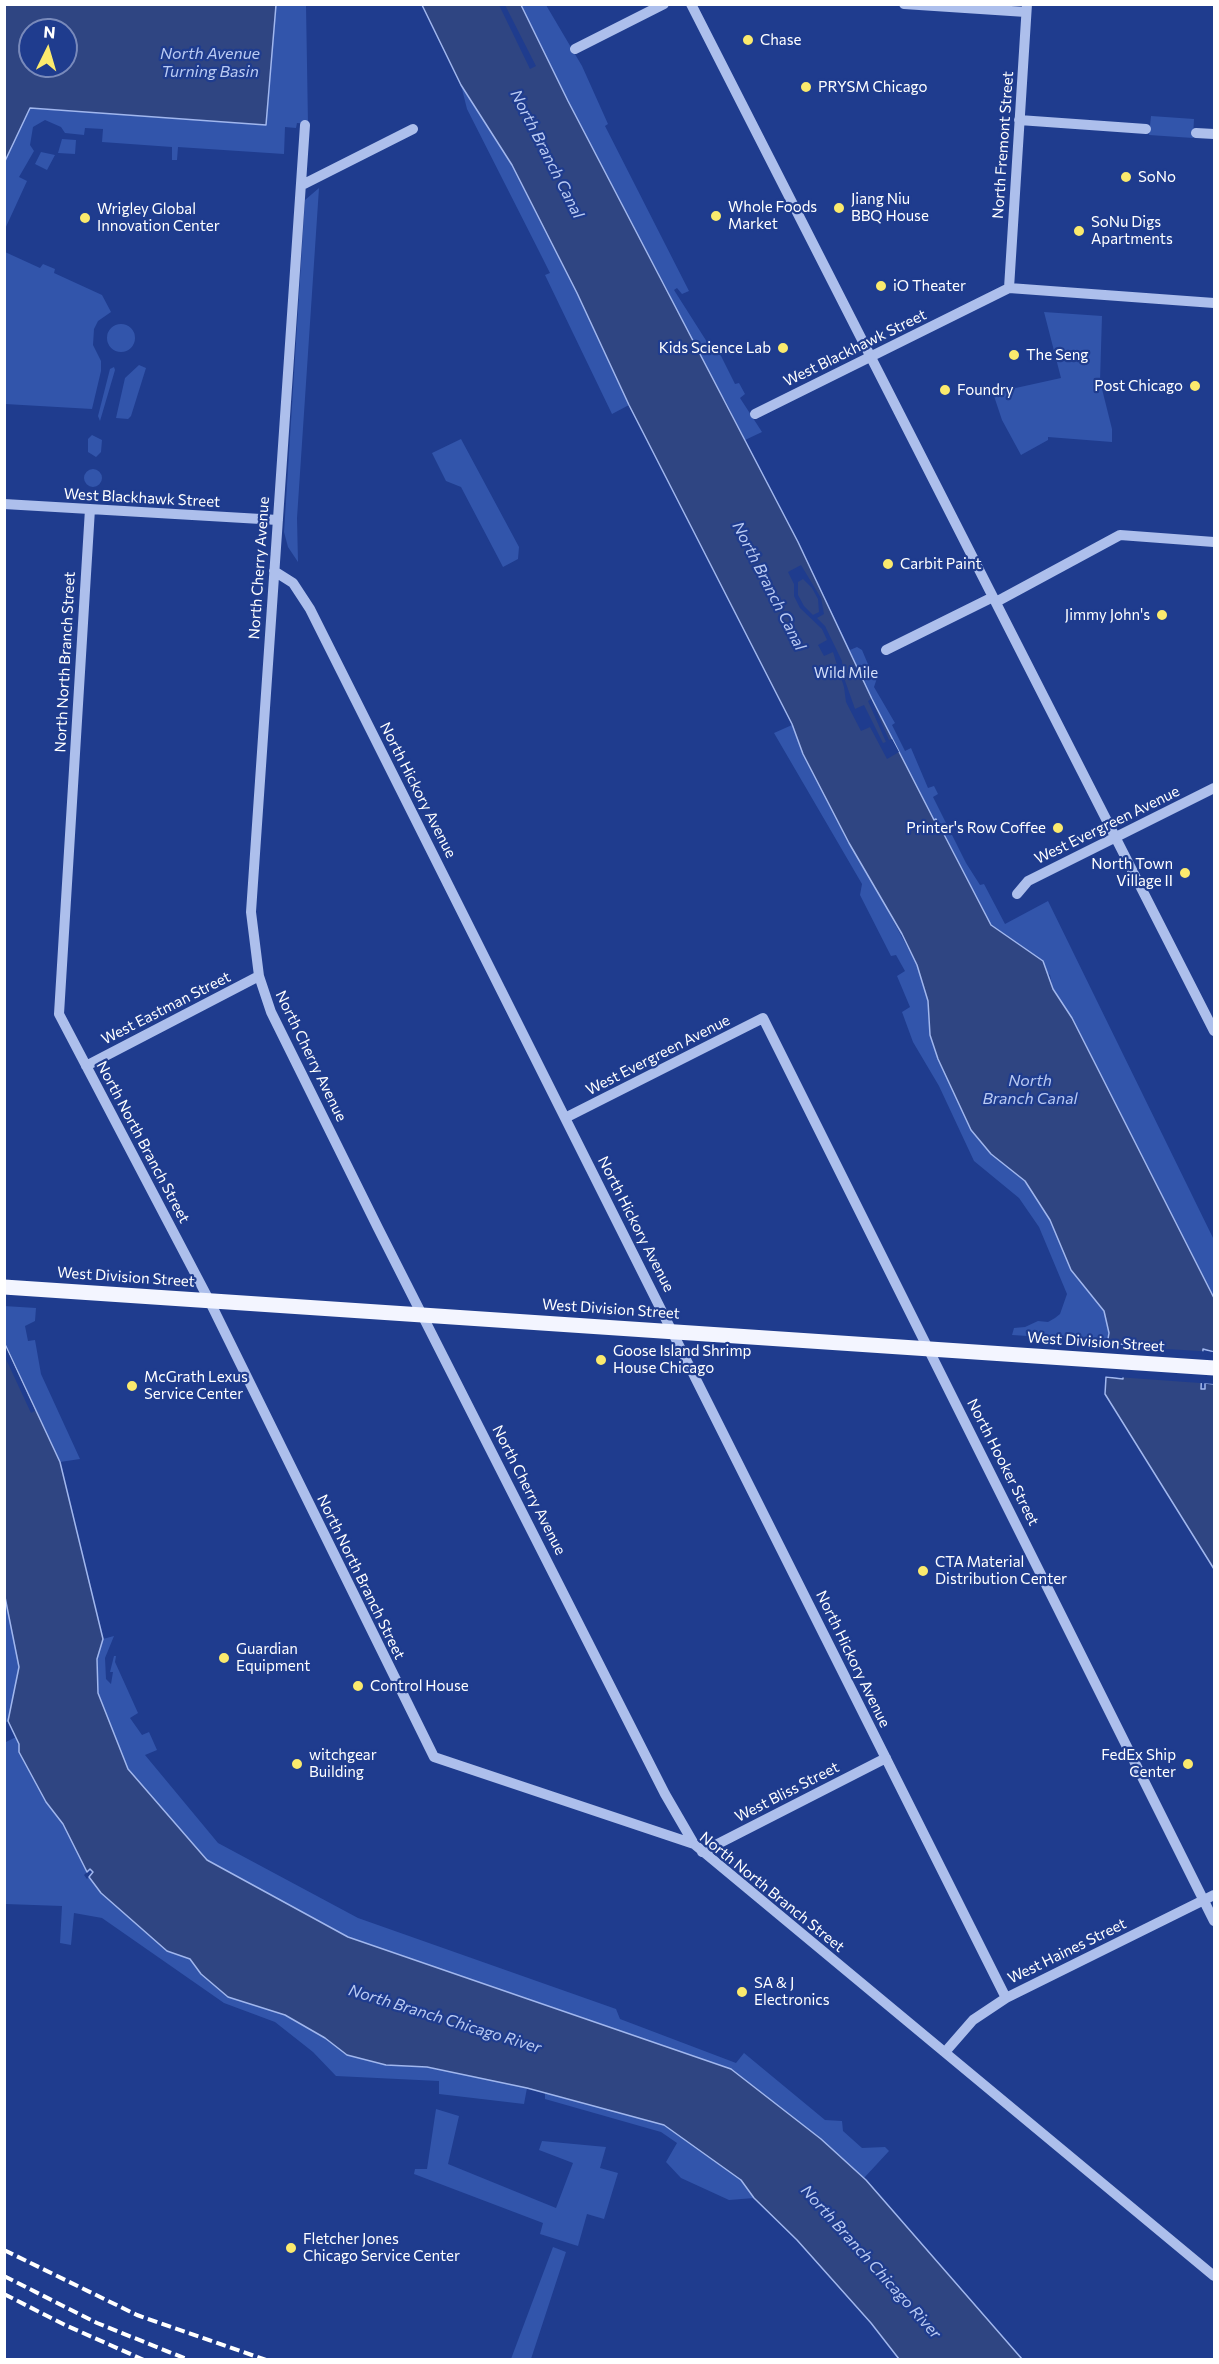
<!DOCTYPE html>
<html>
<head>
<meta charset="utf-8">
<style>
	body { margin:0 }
	#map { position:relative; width:1219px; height:2364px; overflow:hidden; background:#1f3c8e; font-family:Commissioner,sans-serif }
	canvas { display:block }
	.frame { position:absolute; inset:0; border:6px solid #fff; pointer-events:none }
	.north { position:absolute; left:18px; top:18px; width:60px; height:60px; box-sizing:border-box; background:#1f3c8e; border:2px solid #798abb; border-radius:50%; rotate:5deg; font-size:16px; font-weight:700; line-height:24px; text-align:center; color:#fff }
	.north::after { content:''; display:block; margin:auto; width:21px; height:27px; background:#fbea6d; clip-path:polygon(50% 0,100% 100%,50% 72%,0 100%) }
</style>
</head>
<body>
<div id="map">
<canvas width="1219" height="2364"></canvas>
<div class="frame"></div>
<div class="north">N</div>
</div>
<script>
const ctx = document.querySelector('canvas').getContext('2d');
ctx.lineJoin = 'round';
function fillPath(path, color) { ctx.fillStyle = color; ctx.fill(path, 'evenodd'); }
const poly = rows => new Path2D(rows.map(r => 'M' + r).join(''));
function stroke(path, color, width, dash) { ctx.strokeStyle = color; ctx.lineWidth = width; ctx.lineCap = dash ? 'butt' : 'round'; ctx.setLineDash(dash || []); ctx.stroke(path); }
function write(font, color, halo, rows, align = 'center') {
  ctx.font = font + ' Commissioner,sans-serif'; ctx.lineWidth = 4.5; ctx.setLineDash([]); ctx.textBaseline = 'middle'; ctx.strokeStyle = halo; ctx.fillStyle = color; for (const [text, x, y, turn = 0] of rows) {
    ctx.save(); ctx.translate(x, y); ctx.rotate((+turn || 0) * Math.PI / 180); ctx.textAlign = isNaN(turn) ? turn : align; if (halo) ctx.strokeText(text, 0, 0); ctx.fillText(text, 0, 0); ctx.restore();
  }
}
fillPath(poly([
	[276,5,306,5,308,124,297,123,296,128,285,127,284,154,178,147,177,160,172,160,172,147,102,142,103,129,85,128,84,135,65,133,61,127,45,120,33,127,30,145,34,151,19,177,27,181,5,229,5,161,29,108,266,125],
	[521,5,546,5,582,66,608,124,605,126,689,291,682,294,677,288,674,290,714,353,720,354,735,384,739,383,745,394,740,398,762,432,745,440,725,400,686,351,687,329,681,317,676,319,669,293,637,233,626,225,619,198,612,185,601,178,594,151,586,136,575,128,568,101],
	[461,85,512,165,577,293,629,405,612,414,545,275,550,273,543,259,467,109],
	[1151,116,1194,119,1193,138,1149,135],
	[62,139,76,140,75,154,58,153],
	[41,152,55,155,47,170,35,164],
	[319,188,297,518,298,562,288,547,284,532,305,200],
	[5,252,40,268,43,264,55,269,54,273,102,295,111,312,98,321,94,329,93,345,101,361,101,371,92,409,5,404],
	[1044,312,1102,316,1100,381,1112,429,1112,442,1048,437,1048,440,1021,455,1002,420,993,393,1061,378],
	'107 338a14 14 0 1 1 28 0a14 14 0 1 1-28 0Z',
	[139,365,146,368,131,416,128,419,116,418,125,378],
	[114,367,115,370,100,421,98,416,110,369],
	[92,435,102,440,101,452,96,457,88,452,88,439],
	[461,439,519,547,518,559,503,567,461,487,446,481,432,453],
	'84 478a9 9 0 1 1 18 0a9 9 0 1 1-18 0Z',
	[798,542,850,650,857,647,862,650,873,676,877,678,874,687,895,723,892,725,905,751,911,748,928,788,934,786,938,794,933,797,966,863,980,885,984,884,1005,924,1048,901,1214,1240,1214,1298,1072,1018,1053,989,1050,975,991,925,937,819,934,821,887,759],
	[792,725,803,754,917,965,928,1001,930,1035,938,1059,991,1154,1025,1180,1050,1220,1071,1270,1104,1311,1109,1333,1107,1345,1089,1344,1089,1340,1012,1335,1014,1328,1025,1327,1038,1321,1048,1322,1055,1318,1060,1314,1067,1294,1039,1227,1019,1198,974,1161,939,1086,913,1042,902,1012,910,1007,897,976,905,971,896,955,891,956,860,895,862,884,774,733],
	[4,1306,36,1308,35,1321,25,1326,28,1341,35,1340,41,1374,80,1459,60,1462,5,1342],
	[4,1592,19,1667,8,1721,5,1723],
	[114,1636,105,1658,106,1679,111,1684,113,1672,110,1672,114,1656,116,1656,115,1662,138,1713,130,1718,142,1735,149,1732,157,1750,145,1755,218,1843,358,1918,616,2009,620,2019,736,2063,744,2053,825,2120,842,2121,843,2131,862,2148,885,2147,889,2151,864,2178,821,2139,731,2069,348,1937,207,1860,128,1769,98,1692,97,1659,103,1639],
	[16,1737,46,1802,63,1824,87,1872,84,1875,87,1879,89,1877,101,1893,167,1951,190,1959,201,1974,228,1997,285,2015,325,2038,347,2055,386,2065,427,2067,527,2088,524,2104,439,2094,439,2081,336,2076,313,2052,275,2022,224,2003,102,1918,74,1913,71,1945,60,1943,62,1906,5,1904,4,1743],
	[545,2092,664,2125,741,2180,754,2198,729,2200,681,2178,666,2162,677,2143,661,2132,545,2099],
	[436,2109,459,2116,448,2164,556,2208,573,2163,539,2150,542,2141,606,2147,600,2168,618,2173,604,2219,587,2214,578,2246,540,2234,543,2223,414,2174,415,2169,427,2169],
	[553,2247,566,2252,531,2359,511,2359]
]), '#3255ab');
const water = poly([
	[5,4,276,5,266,125,30,108,5,161,5,4],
	[30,30,66,30,66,66,30,66,30,30],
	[422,5,521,5,568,101,798,542,872,699,934,820,936,819,991,925,1043,961,1053,989,1072,1018,1214,1298,1214,1352,1203,1349,1201,1389,1205,1389,1205,1383,1214,1384,1214,1569,1105,1394,1106,1377,1123,1379,1125,1344,1107,1345,1109,1333,1104,1311,1071,1270,1050,1220,1025,1181,991,1154,971,1130,938,1059,930,1035,928,1001,917,965,902,934,849,843,803,754,792,724,629,405,577,293,512,165,461,85,422,5],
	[4,1342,60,1462,103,1639,97,1659,98,1693,128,1769,207,1860,348,1937,731,2069,821,2139,866,2180,1022,2359,899,2359,871,2323,797,2240,754,2198,741,2180,664,2125,527,2088,427,2067,386,2065,347,2055,325,2038,285,2015,228,1997,201,1974,190,1959,167,1951,101,1893,89,1877,93,1872,90,1869,87,1872,63,1824,46,1802,19,1752,19,1744,8,1721,19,1667,4,1592,4,1342]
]);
fillPath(water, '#2f4582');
stroke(water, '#a1b7ee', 1.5);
fillPath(poly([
	[494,5,505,5,536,66,530,69,499,5],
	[801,565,821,598,824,614,817,618,825,626,842,661,843,675,855,709,864,705,883,743,886,742,868,701,871,699,889,740,892,739,899,752,887,759,870,727,861,731,846,702,844,687,833,652,824,656,818,645,827,640,822,629,800,608,794,596,794,584,788,572],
	[803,579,812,588,818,599,819,612,813,615,804,606,798,595,798,582],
	[1104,1345,1214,1352,1214,1355,1206,1354,1205,1380,1214,1381,1214,1384,1103,1376,1106,1374,1120,1376,1122,1349,1107,1348],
	[5,1346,35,1411,31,1413,5,1357]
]), '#1f3c8e');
stroke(poly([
	[691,4,1214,1031],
	[904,4,1026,12],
	[575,49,664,4],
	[1019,120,1146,129],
	[305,125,251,912,259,976,271,1012,378,1228,665,1794,694,1844],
	[1196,133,1214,134],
	[302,185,413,129],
	[1009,288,1027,4],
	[755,414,1009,288,1214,303],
	[4,504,278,520],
	[90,509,59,1014,209,1300,434,1757,694,1844,1214,2276],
	[274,571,293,583,310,609,1006,1998],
	[996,602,1120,535,1214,542],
	[886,650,993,597],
	[1017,894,1028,881,1214,788],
	[86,1066,259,976],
	[565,1118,763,1018,1214,1921],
	[702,1852,886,1758],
	[946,2051,973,2020,1006,1998,1214,1895]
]), '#adbfec', 10);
stroke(poly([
	[4,1287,1214,1368]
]), '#f3f5ff', 15);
stroke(poly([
	[4,2250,137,2315,266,2360],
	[4,2276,97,2323,189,2360],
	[4,2294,65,2325,144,2360]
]), '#fff', 4, [10, 4.5]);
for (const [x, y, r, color] of [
	[748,40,6,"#fbea6d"],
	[806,87,6,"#fbea6d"],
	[1126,177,6,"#fbea6d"],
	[839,208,6,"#fbea6d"],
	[716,216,6,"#fbea6d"],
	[85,218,6,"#fbea6d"],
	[1079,231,6,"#fbea6d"],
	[881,286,6,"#fbea6d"],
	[783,348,6,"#fbea6d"],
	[1014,355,6,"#fbea6d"],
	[1195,386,6,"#fbea6d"],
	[945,390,6,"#fbea6d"],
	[888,564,6,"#fbea6d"],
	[1162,615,6,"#fbea6d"],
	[1058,828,6,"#fbea6d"],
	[1185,873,6,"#fbea6d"],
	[601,1360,6,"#fbea6d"],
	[132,1386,6,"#fbea6d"],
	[923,1571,6,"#fbea6d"],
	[224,1658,6,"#fbea6d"],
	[358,1686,6,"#fbea6d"],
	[297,1764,6,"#fbea6d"],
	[1188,1764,6,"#fbea6d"],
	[742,1992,6,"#fbea6d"],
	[291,2248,6,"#fbea6d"]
]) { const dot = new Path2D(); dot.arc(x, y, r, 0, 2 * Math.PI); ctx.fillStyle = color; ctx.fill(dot); stroke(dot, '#1f3c8e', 2); }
write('15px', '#fff', '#1f3c8e', [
	["Chase",760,40],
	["PRYSM Chicago",818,87],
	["SoNo",1138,177],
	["Jiang Niu",851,199],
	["BBQ House",851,216],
	["Whole Foods",728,207],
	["Market",728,224],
	["Wrigley Global",97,209],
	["Innovation Center",97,226],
	["SoNu Digs",1091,222],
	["Apartments",1091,239],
	["iO Theater",893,286],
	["Kids Science Lab",771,348,"right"],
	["The Seng",1026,355],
	["Post Chicago",1183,386,"right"],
	["Foundry",957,390],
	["Carbit Paint",900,564],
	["Jimmy John's",1150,615,"right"],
	["Printer's Row Coffee",1046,828,"right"],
	["North Town",1173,864,"right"],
	["Village II",1173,881,"right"],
	["Goose Island Shrimp",613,1351],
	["House Chicago",613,1368],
	["McGrath Lexus",144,1377],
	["Service Center",144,1394],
	["CTA Material",935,1562],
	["Distribution Center",935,1579],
	["Guardian",236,1649],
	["Equipment",236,1666],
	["Control House",370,1686],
	["witchgear",309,1755],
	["Building",309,1772],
	["FedEx Ship",1176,1755,"right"],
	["Center",1176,1772,"right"],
	["SA & J",754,1983],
	["Electronics",754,2000],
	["Fletcher Jones",303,2239],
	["Chicago Service Center",303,2256]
], 'left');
write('15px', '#fff', '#1f3c8e', [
	["North Fremont Street",1003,145,-86],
	["West Blackhawk Street",855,348,-26],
	["West Blackhawk Street",142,498,3],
	["North Cherry Avenue",259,568,-86],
	["North North Branch Street",65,662,-87],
	["North Hickory Avenue",418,790,63],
	["West Evergreen Avenue",1107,825,-26],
	["West Eastman Street",166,1008,-27],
	["West Evergreen Avenue",658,1055,-27],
	["North Cherry Avenue",311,1056,64],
	["North North Branch Street",143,1142,62],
	["North Hickory Avenue",636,1224,63],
	["West Division Street",126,1277,4],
	["West Division Street",611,1309,4],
	["West Division Street",1096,1342,4],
	["North Hooker Street",1003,1462,63],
	["North Cherry Avenue",529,1490,63],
	["North North Branch Street",361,1577,64],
	["North Hickory Avenue",853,1659,64],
	["West Bliss Street",787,1792,-27],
	["North North Branch Street",772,1892,39],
	["West Haines Street",1067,1951,-26]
]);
write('15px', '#d2ddf9', '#1f3c8e', [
	["Wild Mile",846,673]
]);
write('italic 16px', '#b9caf3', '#1f3c8e', [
	["North Avenue",210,54],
	["Turning Basin",210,72],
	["North Branch Canal",547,154,63],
	["North Branch Canal",769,586,63],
	["North",1030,1081],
	["Branch Canal",1030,1099],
	["North Branch Chicago River",445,2019,17],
	["North Branch Chicago River",871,2262,48]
]);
</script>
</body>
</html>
